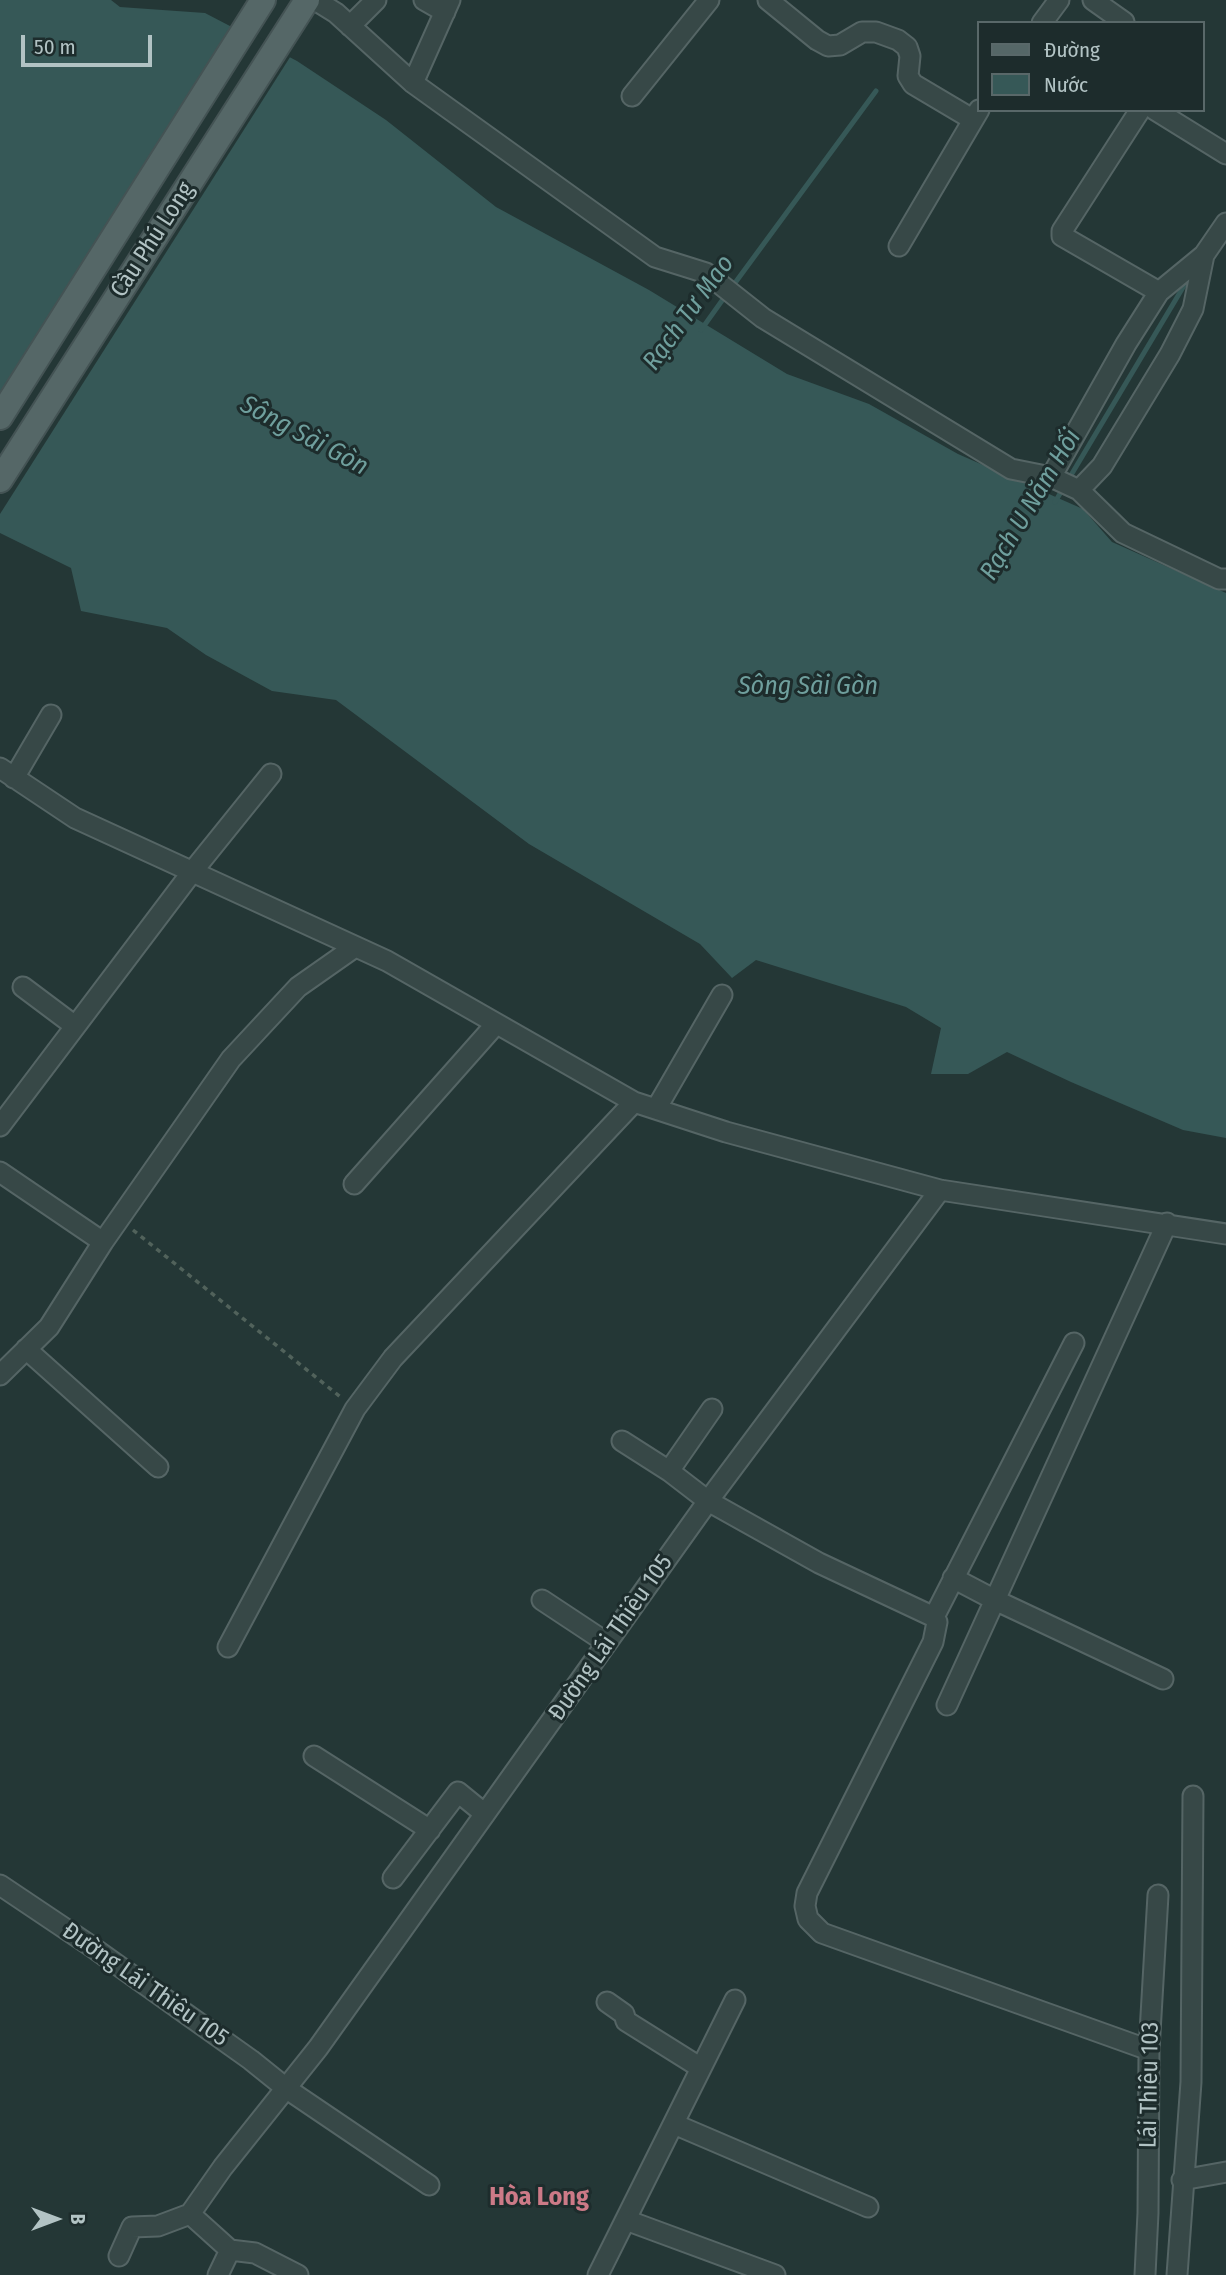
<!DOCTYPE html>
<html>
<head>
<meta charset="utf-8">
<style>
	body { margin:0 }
	#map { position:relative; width:1226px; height:2275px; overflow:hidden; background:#243736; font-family:"Fira Sans Condensed",sans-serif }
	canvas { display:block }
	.legend { position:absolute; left:977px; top:21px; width:228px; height:91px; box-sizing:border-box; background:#1d2c2c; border:2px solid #596869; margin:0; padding:9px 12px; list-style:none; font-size:21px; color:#b2c3c4 }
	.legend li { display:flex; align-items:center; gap:14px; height:35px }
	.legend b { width:35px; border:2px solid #596869 }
	.north { position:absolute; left:21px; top:2184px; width:70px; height:70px; -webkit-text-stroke:5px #1d2c2c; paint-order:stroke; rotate:90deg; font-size:19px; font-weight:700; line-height:28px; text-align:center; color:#b2c3c4 }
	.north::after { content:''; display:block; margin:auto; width:24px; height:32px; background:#b2c3c4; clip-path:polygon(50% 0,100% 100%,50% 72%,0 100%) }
	.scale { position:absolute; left:21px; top:35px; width:131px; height:32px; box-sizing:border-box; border:4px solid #b2c3c4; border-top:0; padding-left:9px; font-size:21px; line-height:24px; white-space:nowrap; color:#b2c3c4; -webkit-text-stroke:5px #1d2c2c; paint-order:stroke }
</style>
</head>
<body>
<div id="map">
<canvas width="1226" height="2275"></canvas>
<ul class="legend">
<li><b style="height:9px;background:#556767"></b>Đường</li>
<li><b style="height:19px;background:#365857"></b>Nước</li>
</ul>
<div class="north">B</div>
<div class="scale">50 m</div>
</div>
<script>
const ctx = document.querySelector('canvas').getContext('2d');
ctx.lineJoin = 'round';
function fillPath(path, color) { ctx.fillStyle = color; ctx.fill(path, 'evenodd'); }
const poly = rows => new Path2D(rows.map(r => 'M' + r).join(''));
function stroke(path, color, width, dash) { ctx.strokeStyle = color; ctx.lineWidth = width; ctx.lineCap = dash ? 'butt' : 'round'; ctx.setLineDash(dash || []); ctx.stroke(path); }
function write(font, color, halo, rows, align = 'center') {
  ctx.font = font + ' "Fira Sans Condensed",sans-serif'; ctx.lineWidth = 6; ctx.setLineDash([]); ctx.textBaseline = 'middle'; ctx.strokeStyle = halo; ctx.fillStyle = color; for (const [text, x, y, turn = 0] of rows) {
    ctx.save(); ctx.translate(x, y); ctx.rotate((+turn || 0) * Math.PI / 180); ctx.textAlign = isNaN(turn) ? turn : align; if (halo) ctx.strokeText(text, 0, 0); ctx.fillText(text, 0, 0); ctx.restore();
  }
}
fillPath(poly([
	[0,0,111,0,120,7,205,13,297,61,386,120,496,207,649,290,787,374,869,404,958,454,1083,509,1112,542,1226,593,1226,1138,1183,1130,1071,1082,1007,1052,968,1074,931,1074,941,1028,906,1007,756,960,732,978,700,944,529,844,336,700,272,691,206,655,167,628,81,611,71,568,0,533]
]), '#365857');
fillPath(poly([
	[233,24,292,54,0,514,0,393]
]), '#243736');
stroke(poly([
	[732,287,876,91],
	[701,330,726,295],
	[1055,502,1188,279]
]), '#365857', 5);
const minor = poly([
	[315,0,336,13,413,83,655,257,706,273,763,318,1011,469,1051,477,1079,490,1123,533,1219,579,1226,579],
	[424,0,445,12],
	[768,0,817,40,828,46,840,45,862,32,876,32,898,40,907,47,910,56,908,76,913,84,972,119],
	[1093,0,1124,22],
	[1042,23,1059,0],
	[350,26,376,0],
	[413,83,450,0],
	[632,96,709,0],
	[1140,110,1062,231,1062,236,1159,292],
	[1155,110,1226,154],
	[899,246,979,110],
	[1051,477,1126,344,1159,292,1204,255,1226,223],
	[1079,490,1102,466,1170,354,1193,309,1204,255],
	[0,768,75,818,387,961,634,1102,726,1132,940,1190,1226,1234],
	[14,778,51,715],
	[23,987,75,1026],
	[656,1109,722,995],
	[0,1126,192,872,271,774],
	[0,1172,103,1242,49,1327,0,1375],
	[354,1184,496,1024],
	[103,1242,231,1059,298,987,355,947],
	[26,1349,158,1467],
	[712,1409,669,1471,708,1501,819,1563,934,1617,937,1622,933,1642,807,1893,805,1906,808,1919,822,1933,1149,2050],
	[622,1441,669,1471],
	[953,1578,995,1600,1163,1679],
	[542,1600,607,1643],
	[934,1617,1074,1343],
	[228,1647,355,1409,393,1358,634,1102],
	[947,1705,1167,1223],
	[314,1756,430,1830],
	[393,1878,458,1792,485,1814],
	[0,1885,88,1944,251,2060,287,2089,429,2185],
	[607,2002,624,2014,626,2021,701,2068],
	[674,2124,868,2207],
	[1182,2180,1226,2172],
	[626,2220,775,2275],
	[119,2256,132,2227,158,2226,190,2214],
	[218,2275,230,2250],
	[298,2275,255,2253,230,2250,190,2214,223,2167,318,2048,708,1501,940,1190],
	[598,2275,735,2000],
	[1145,2275,1148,2213,1149,2050,1158,1895],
	[1177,2275,1191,2082,1193,1796]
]);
const major = poly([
	[0,417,263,0],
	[0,480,307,0]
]);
stroke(minor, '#556565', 23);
stroke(major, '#445354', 28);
stroke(poly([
	[133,1230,343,1399]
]), '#51625b', 3.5, [5, 5]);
stroke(minor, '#374847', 19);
stroke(major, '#556767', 24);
write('24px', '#b2c3c4', '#1d2c2c', [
	["Cầu Phú Long",153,240,-57],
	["Đường Lái Thiêu 105",611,1638,-55],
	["Đường Lái Thiêu 105",145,1985,35],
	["Lái Thiêu 103",1150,2085,-89]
]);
write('italic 26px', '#6f9f9d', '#1d2c2c', [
	["Rạch Tư Mao",689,313,-54],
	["Sông Sài Gòn",304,436,28],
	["Rạch U Năm Hối",1031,505,-59],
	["Sông Sài Gòn",808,687]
]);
write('bold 26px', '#cc7a87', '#1d2c2c', [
	["Hòa Long",539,2198]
]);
</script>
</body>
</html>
